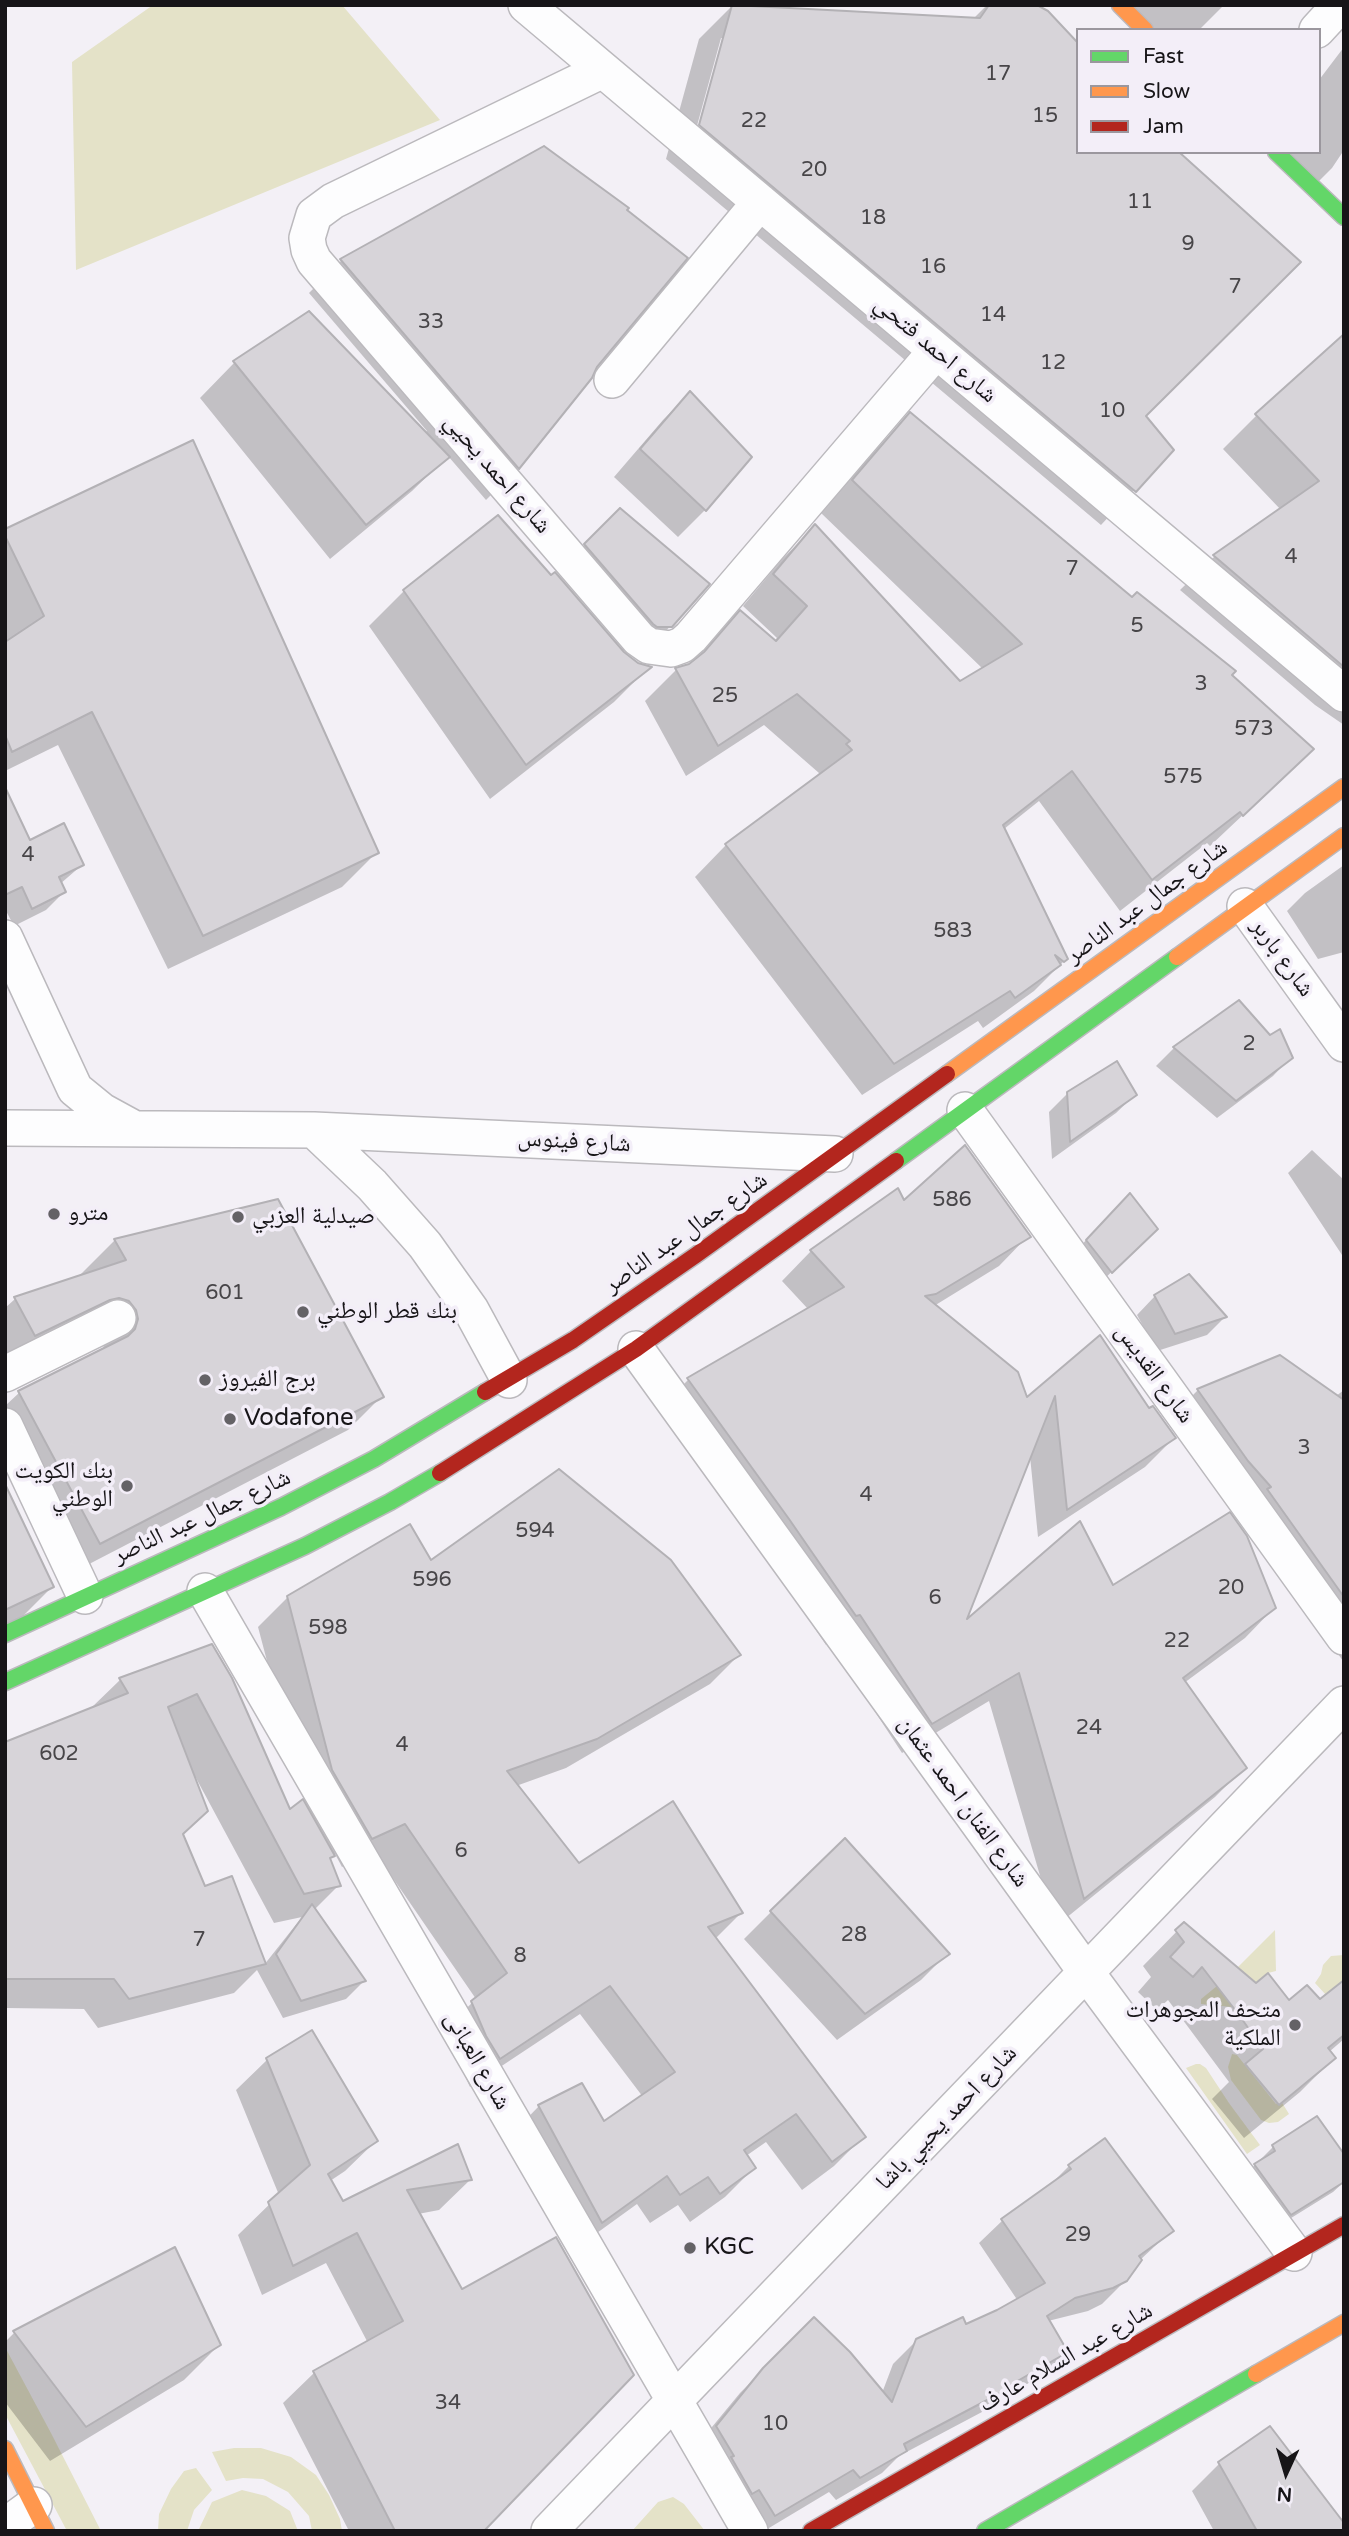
<!DOCTYPE html>
<html>
<head>
<meta charset="utf-8">
<style>
	body { margin:0 }
	#map { position:relative; width:1349px; height:2536px; overflow:hidden; background:#f3f0f6; font-family:"Varela Round",sans-serif }
	canvas { display:block }
	.frame { position:absolute; inset:0; border:7px solid #171518; pointer-events:none }
	.legend { position:absolute; left:1076px; top:28px; width:245px; height:126px; box-sizing:border-box; background:#f3eef8; border:2px solid #9b979e; margin:0; padding:9px 12px; list-style:none; font-size:21px; color:#171518 }
	.legend li { display:flex; align-items:center; gap:14px; height:35px }
	.legend b { width:35px; border:2px solid #9b979e }
	.north { position:absolute; left:1251px; top:2438px; width:70px; height:70px; -webkit-text-stroke:5px #f3eef8; paint-order:stroke; rotate:184deg; font-size:19px; font-weight:700; line-height:28px; text-align:center; color:#171518 }
	.north::after { content:''; display:block; margin:auto; width:24px; height:32px; background:#171518; clip-path:polygon(50% 0,100% 100%,50% 72%,0 100%) }
</style>
</head>
<body>
<div id="map">
<canvas width="1349" height="2536"></canvas>
<div class="frame"></div>
<ul class="legend">
<li><b style="height:9px;background:#63d668"></b>Fast</li>
<li><b style="height:9px;background:#ff974d"></b>Slow</li>
<li><b style="height:9px;background:#b3261e"></b>Jam</li>
</ul>
<div class="north">N</div>
</div>
<script>
const ctx = document.querySelector('canvas').getContext('2d');
ctx.lineJoin = 'round';
function fillPath(path, color) { ctx.fillStyle = color; ctx.fill(path, 'evenodd'); }
const poly = rows => new Path2D(rows.map(r => 'M' + r).join(''));
function stroke(path, color, width, dash) { ctx.strokeStyle = color; ctx.lineWidth = width; ctx.lineCap = dash ? 'butt' : 'round'; ctx.setLineDash(dash || []); ctx.stroke(path); }
function write(font, color, halo, rows, align = 'center') {
  ctx.font = font + ' "Varela Round","Noto Naskh Arabic",sans-serif'; ctx.lineWidth = 7; ctx.setLineDash([]); ctx.textBaseline = 'middle'; ctx.strokeStyle = halo; ctx.fillStyle = color; for (const [text, x, y, turn = 0] of rows) {
    ctx.save(); ctx.translate(x, y); ctx.rotate((+turn || 0) * Math.PI / 180); ctx.textAlign = isNaN(turn) ? turn : align; if (halo) ctx.strokeText(text, 0, 0); ctx.fillText(text, 0, 0); ctx.restore();
  }
}
fillPath(poly([
	[153,5,342,5,440,120,76,270,72,62],
	[1275,1930,1276,1971,1268,1973,1231,2004,1232,2007,1201,2004,1201,1999,1228,1977],
	[1344,1955,1344,1980,1326,1995,1315,1983,1321,1974,1323,1965,1331,1956],
	[1232,2054,1237,2055,1276,2104,1281,2101,1289,2114,1278,2122,1269,2123,1261,2120,1231,2080,1228,2067],
	[1196,2064,1200,2064,1206,2068,1229,2103,1260,2145,1247,2154,1186,2068],
	[5,2347,51,2433,101,2531,67,2531,5,2414],
	[234,2448,261,2448,291,2457,316,2475,329,2495,340,2519,342,2531,312,2531,309,2516,288,2492,263,2479,243,2478,226,2481,212,2452],
	[196,2468,212,2490,194,2510,187,2531,158,2531,159,2514,171,2489,184,2471],
	[242,2490,266,2496,290,2511,298,2531,198,2531,212,2502],
	[673,2497,684,2504,705,2531,632,2531,658,2502]
]), '#e4e2c8');
fillPath(poly([
	[733,5,973,19,987,5,1034,5,1078,152,1143,416,1171,450,1101,525,666,159,699,39],
	[721,38,725,38,699,134,695,133],
	[1124,5,1224,5,1199,30,1152,30],
	[1344,47,1344,150,1332,168,1314,186,1273,152,1319,152,1319,80],
	[544,148,595,366,518,468,486,500,448,456,412,491,330,559,200,398,234,363,425,433,427,431,309,293,341,261],
	[1344,356,1344,725,1315,705,1180,590,1214,557,1281,510,1223,449,1257,415],
	[690,393,705,510,678,537,614,477,663,420],
	[910,414,1132,599,1230,675,1280,780,1210,846,1207,843,1120,911,1039,801,1004,829,1066,959,1034,991,983,1028,978,1021,862,1095,695,877,726,845,817,778,819,773,764,725,686,776,645,701,676,670,692,664,740,613,774,641,777,638,743,606,783,558,815,527,960,683,983,669,821,513,879,446],
	[620,510,675,622,640,655,620,649,622,647,558,572],
	[5,531,377,852,342,887,168,969,58,745,5,771,5,644,7,643,5,639],
	[551,578,626,657,637,664,648,668,614,702,490,799,369,626,404,591],
	[5,830,82,865,60,884,64,892,46,910,14,926,5,909],
	[1344,865,1344,952,1318,959,1287,911,1305,893],
	[1239,1002,1291,1057,1273,1076,1217,1118,1156,1066,1174,1048],
	[1068,1093,1135,1095,1116,1113,1052,1159,1049,1112],
	[1312,1150,1344,1180,1344,1258,1288,1173],
	[897,1191,903,1203,1028,1236,999,1266,934,1306,1026,1400,1100,1338,1148,1410,1174,1438,1145,1467,1038,1537,1030,1456,963,1624,1112,1587,1274,1608,1245,1638,1184,1683,1244,1768,1215,1797,1055,1927,989,1701,902,1753,830,1643,826,1645,760,1548,659,1409,688,1380,808,1309,782,1281,811,1251],
	[277,1201,382,1396,348,1430,66,1576,5,1463,5,1406,20,1392,104,1349,103,1344,5,1367,5,1308,15,1299,82,1277,81,1274,114,1241],
	[1112,1213,1137,1247,1093,1290,1068,1259],
	[1155,1296,1225,1317,1207,1335,1157,1351,1137,1315],
	[1198,1390,1336,1396,1344,1390,1343,1661,1171,1417],
	[5,1488,52,1587,20,1619,5,1626],
	[430,1563,739,1655,710,1684,566,1768,516,1786,578,1865,741,1913,715,1939,864,2136,834,2166,802,2190,766,2142,746,2156,754,2168,725,2197,690,2222,678,2205,650,2223,637,2204,572,2251,510,2136,539,2106,603,2124,643,2097,580,2014,470,2087,443,2031,476,1999,375,1852,342,1867,335,1854,328,1860,339,1885,314,1910,364,1981,346,1999,283,2018,257,1970,234,1993,98,2028,84,2009,5,2008,5,1744,90,1709,120,1680,211,1646,289,1812,304,1801,258,1627,288,1597],
	[196,1778,274,1923,302,1917,264,1965,231,1878,204,1888,181,1835,194,1779],
	[771,1912,948,1953,921,1980,837,2040,744,1939],
	[1184,1924,1256,1985,1289,2002,1319,2002,1344,1983,1344,2039,1329,2052,1334,2058,1300,2092,1244,2138,1212,2099,1229,2082,1168,2000,1157,2010,1138,1992,1151,1977,1143,1966],
	[267,2060,376,2141,345,2171,330,2181,343,2203,457,2147,470,2180,439,2210,418,2214,481,2531,349,2531,283,2403,314,2373,368,2343,326,2263,262,2295,238,2235,279,2195,236,2090],
	[1317,2118,1344,2182,1333,2192,1275,2228,1240,2180,1273,2147],
	[1069,2166,1171,2231,1139,2261,1126,2280,1102,2304,1088,2311,1048,2321,1066,2352,1043,2375,988,2406,982,2412,899,2456,882,2473,836,2500,829,2492,764,2531,693,2450,740,2393,814,2319,882,2393,893,2364,917,2340,965,2326,1018,2301,979,2243,1003,2220,1047,2188],
	[174,2249,219,2345,184,2380,50,2461,5,2402,5,2342,14,2333],
	[1270,2429,1344,2531,1214,2531,1192,2491,1219,2464]
]), '#0003');
const building = poly([
	[732,5,980,18,989,5,1037,5,1048,11,1078,43,1078,152,1179,152,1301,262,1146,416,1174,450,1136,492,699,125,732,5],
	[544,146,629,208,627,210,688,258,597,367,592,378,519,469,340,259,544,146],
	[309,311,450,457,366,525,233,361,309,311],
	[1344,334,1344,667,1213,555,1319,481,1255,414,1344,334],
	[690,391,752,457,706,511,640,449,690,391],
	[910,412,1132,597,1137,592,1236,671,1232,675,1314,749,1243,816,1240,812,1152,880,1072,771,1003,825,1068,959,1064,962,1055,955,1061,965,1015,998,1010,991,894,1064,725,844,852,750,846,744,850,741,797,694,718,746,675,668,689,664,704,652,740,610,776,641,807,606,773,574,815,524,960,681,1022,644,852,480,910,412],
	[193,440,379,853,203,936,92,712,12,752,5,735,5,642,44,616,5,536,5,529,193,440],
	[620,508,710,584,672,627,657,627,653,624,584,544,620,508],
	[498,515,551,575,555,572,624,652,638,663,652,667,526,765,403,590,498,515],
	[5,787,30,840,64,823,84,865,59,877,66,892,32,909,22,887,5,895,5,787],
	[1239,1000,1270,1035,1280,1029,1293,1058,1236,1101,1173,1047,1239,1000],
	[1117,1061,1137,1095,1070,1142,1067,1092,1117,1061],
	[965,1145,1031,1237,936,1294,925,1296,1018,1372,1027,1397,1100,1335,1149,1408,1153,1406,1176,1438,1067,1510,1055,1396,967,1619,1080,1521,1113,1585,1230,1512,1247,1536,1276,1608,1183,1678,1247,1768,1084,1899,1019,1673,932,1724,860,1615,856,1616,789,1519,687,1378,844,1287,810,1250,898,1188,904,1200,965,1145],
	[1130,1193,1158,1229,1112,1273,1086,1240,1130,1193],
	[278,1199,384,1397,100,1544,18,1391,128,1336,135,1329,138,1319,136,1310,129,1301,119,1298,110,1300,35,1336,14,1297,126,1260,114,1239,278,1199],
	[1189,1274,1227,1317,1175,1334,1154,1295,1189,1274],
	[1280,1355,1344,1400,1344,1597,1267,1489,1271,1487,1248,1461,1197,1389,1280,1355],
	[559,1469,671,1560,741,1655,597,1739,507,1771,579,1863,673,1801,743,1913,708,1927,866,2137,832,2162,796,2114,744,2150,756,2168,720,2194,708,2177,680,2195,667,2176,602,2223,538,2105,582,2083,604,2121,675,2072,610,1986,500,2059,486,2036,471,2001,507,1973,405,1824,372,1839,332,1770,287,1596,410,1524,431,1560,559,1469],
	[5,1484,54,1587,5,1610,5,1484],
	[212,1644,232,1678,290,1809,303,1799,335,1856,330,1858,341,1886,304,1894,197,1694,168,1707,208,1811,183,1834,205,1886,232,1876,266,1964,129,1999,114,1979,5,1979,5,1742,128,1693,119,1678,212,1644],
	[845,1838,950,1954,865,2014,770,1911,845,1838],
	[312,1904,366,1981,301,2001,276,1954,312,1904],
	[1184,1922,1256,1983,1268,1973,1289,2000,1307,1985,1320,1999,1344,1980,1344,2035,1328,2048,1336,2058,1279,2105,1245,2064,1263,2049,1239,2015,1202,1967,1193,1977,1170,1957,1184,1942,1175,1930,1184,1922],
	[312,2030,378,2141,328,2174,343,2201,458,2144,472,2180,407,2190,462,2289,556,2237,634,2375,484,2531,395,2531,313,2371,403,2321,357,2233,293,2266,268,2202,310,2165,266,2058,312,2030],
	[1317,2116,1344,2154,1344,2182,1291,2215,1254,2164,1275,2151,1272,2145,1317,2116],
	[1105,2138,1174,2231,1139,2256,1142,2260,1127,2281,1113,2288,1075,2298,1047,2316,1068,2352,1007,2387,1008,2389,904,2444,907,2451,860,2478,853,2470,775,2516,759,2490,752,2494,731,2457,734,2456,716,2426,763,2368,814,2317,850,2352,892,2402,916,2339,963,2317,966,2324,997,2310,1045,2283,1001,2219,1071,2169,1068,2165,1105,2138],
	[175,2247,221,2345,86,2427,13,2331,175,2247],
	[1270,2426,1344,2523,1344,2531,1257,2531,1218,2462,1270,2426]
]);
fillPath(building, '#d7d4d9');
stroke(building, '#b3b1b5', 2);
const street = poly([
	[526,5,1344,694],
	[1317,30,1340,5],
	[603,70,333,201,314,215,307,238,309,250,314,261,639,639,649,646,671,649,682,645,691,637,936,351],
	[612,380,760,202],
	[1245,906,1344,1044],
	[5,938,75,1089,102,1111,135,1129],
	[965,1110,1344,1637],
	[5,1128,314,1130,835,1154],
	[314,1130,372,1185,425,1245,471,1310,509,1380],
	[636,1349,1086,1972,1294,2253],
	[5,1374,118,1318],
	[5,1426,85,1596],
	[205,1591,750,2531],
	[5,2526,34,2505],
	[549,2531,1344,1704]
]);
const fast = poly([
	[1276,152,1344,217],
	[896,1161,1177,957],
	[5,1634,281,1507,374,1459,485,1392],
	[5,1682,305,1546,390,1502,440,1473],
	[985,2531,1256,2374]
]);
const slow = poly([
	[1120,5,1145,30],
	[1177,957,1344,836],
	[947,1074,1344,787],
	[1256,2374,1344,2323],
	[5,2449,46,2531]
]);
const jam = poly([
	[485,1392,573,1340,696,1255,947,1074],
	[440,1473,636,1349,896,1161],
	[811,2531,1344,2225]
]);
stroke(street, '#bbb9bd', 38);
stroke(fast, '#bbb9bd', 19);
stroke(slow, '#bbb9bd', 19);
stroke(jam, '#bbb9bd', 19);
stroke(street, '#fdfdfe', 35);
stroke(fast, '#63d668', 16);
stroke(slow, '#ff974d', 16);
stroke(jam, '#b3261e', 16);
for (const [x, y, r, color] of [
	[54,1214,7,"#646266"],
	[238,1217,7,"#646266"],
	[303,1312,7,"#646266"],
	[205,1380,7,"#646266"],
	[230,1419,7,"#646266"],
	[127,1486,7,"#646266"],
	[1295,2025,7,"#646266"],
	[690,2248,7,"#646266"]
]) { const dot = new Path2D(); dot.arc(x, y, r, 0, 2 * Math.PI); ctx.fillStyle = color; ctx.fill(dot); stroke(dot, '#f3eef8', 2.5); }
write('21px', '#474548', null, [
	["17",998,74],
	["15",1045,116],
	["22",754,121],
	["20",814,170],
	["11",1140,202],
	["18",873,218],
	["9",1188,244],
	["16",933,267],
	["7",1235,287],
	["14",993,315],
	["33",431,322],
	["12",1053,363],
	["10",1112,411],
	["4",1291,557],
	["7",1072,569],
	["5",1137,626],
	["3",1201,684],
	["25",725,696],
	["573",1254,729],
	["575",1183,777],
	["4",28,855],
	["583",953,931],
	["2",1249,1044],
	["586",952,1200],
	["601",225,1293],
	["3",1304,1448],
	["4",866,1495],
	["594",535,1531],
	["596",432,1580],
	["20",1231,1588],
	["6",935,1598],
	["598",328,1628],
	["22",1177,1641],
	["24",1089,1728],
	["4",402,1745],
	["602",59,1754],
	["6",461,1851],
	["28",854,1935],
	["7",199,1940],
	["8",520,1956],
	["29",1078,2235],
	["34",448,2403],
	["10",775,2424]
]);
write('24px', '#171518', '#f3eef8', [
	["شارع احمد فتحي",935,350,40],
	["شارع احمد يحيي",497,474,49],
	["شارع جمال عبد الناصر",1147,902,-36],
	["شارع باربر",1282,958,54],
	["شارع فينوس",574,1142,3],
	["شارع جمال عبد الناصر",686,1233,-35],
	["شارع القديس",1154,1374,54],
	["شارع جمال عبد الناصر",202,1517,-25],
	["شارع الفنان احمد عثمان",963,1802,54],
	["شارع العبانى",477,2061,60],
	["شارع احمد يحيي باشا",947,2118,-46],
	["شارع عبد السلام عارف",1066,2358,-30]
]);
write('24px', '#171518', '#f3eef8', [
	["مترو",68,1214],
	["صيدلية العزبي",252,1217],
	["بنك قطر الوطني",317,1312],
	["برج الفيروز",219,1380],
	["Vodafone",244,1419],
	["بنك الكويت",113,1472,"right"],
	["الوطني",113,1500,"right"],
	["متحف المجوهرات",1281,2011,"right"],
	["الملكية",1281,2039,"right"],
	["KGC",704,2248]
], 'left');
</script>
</body>
</html>
